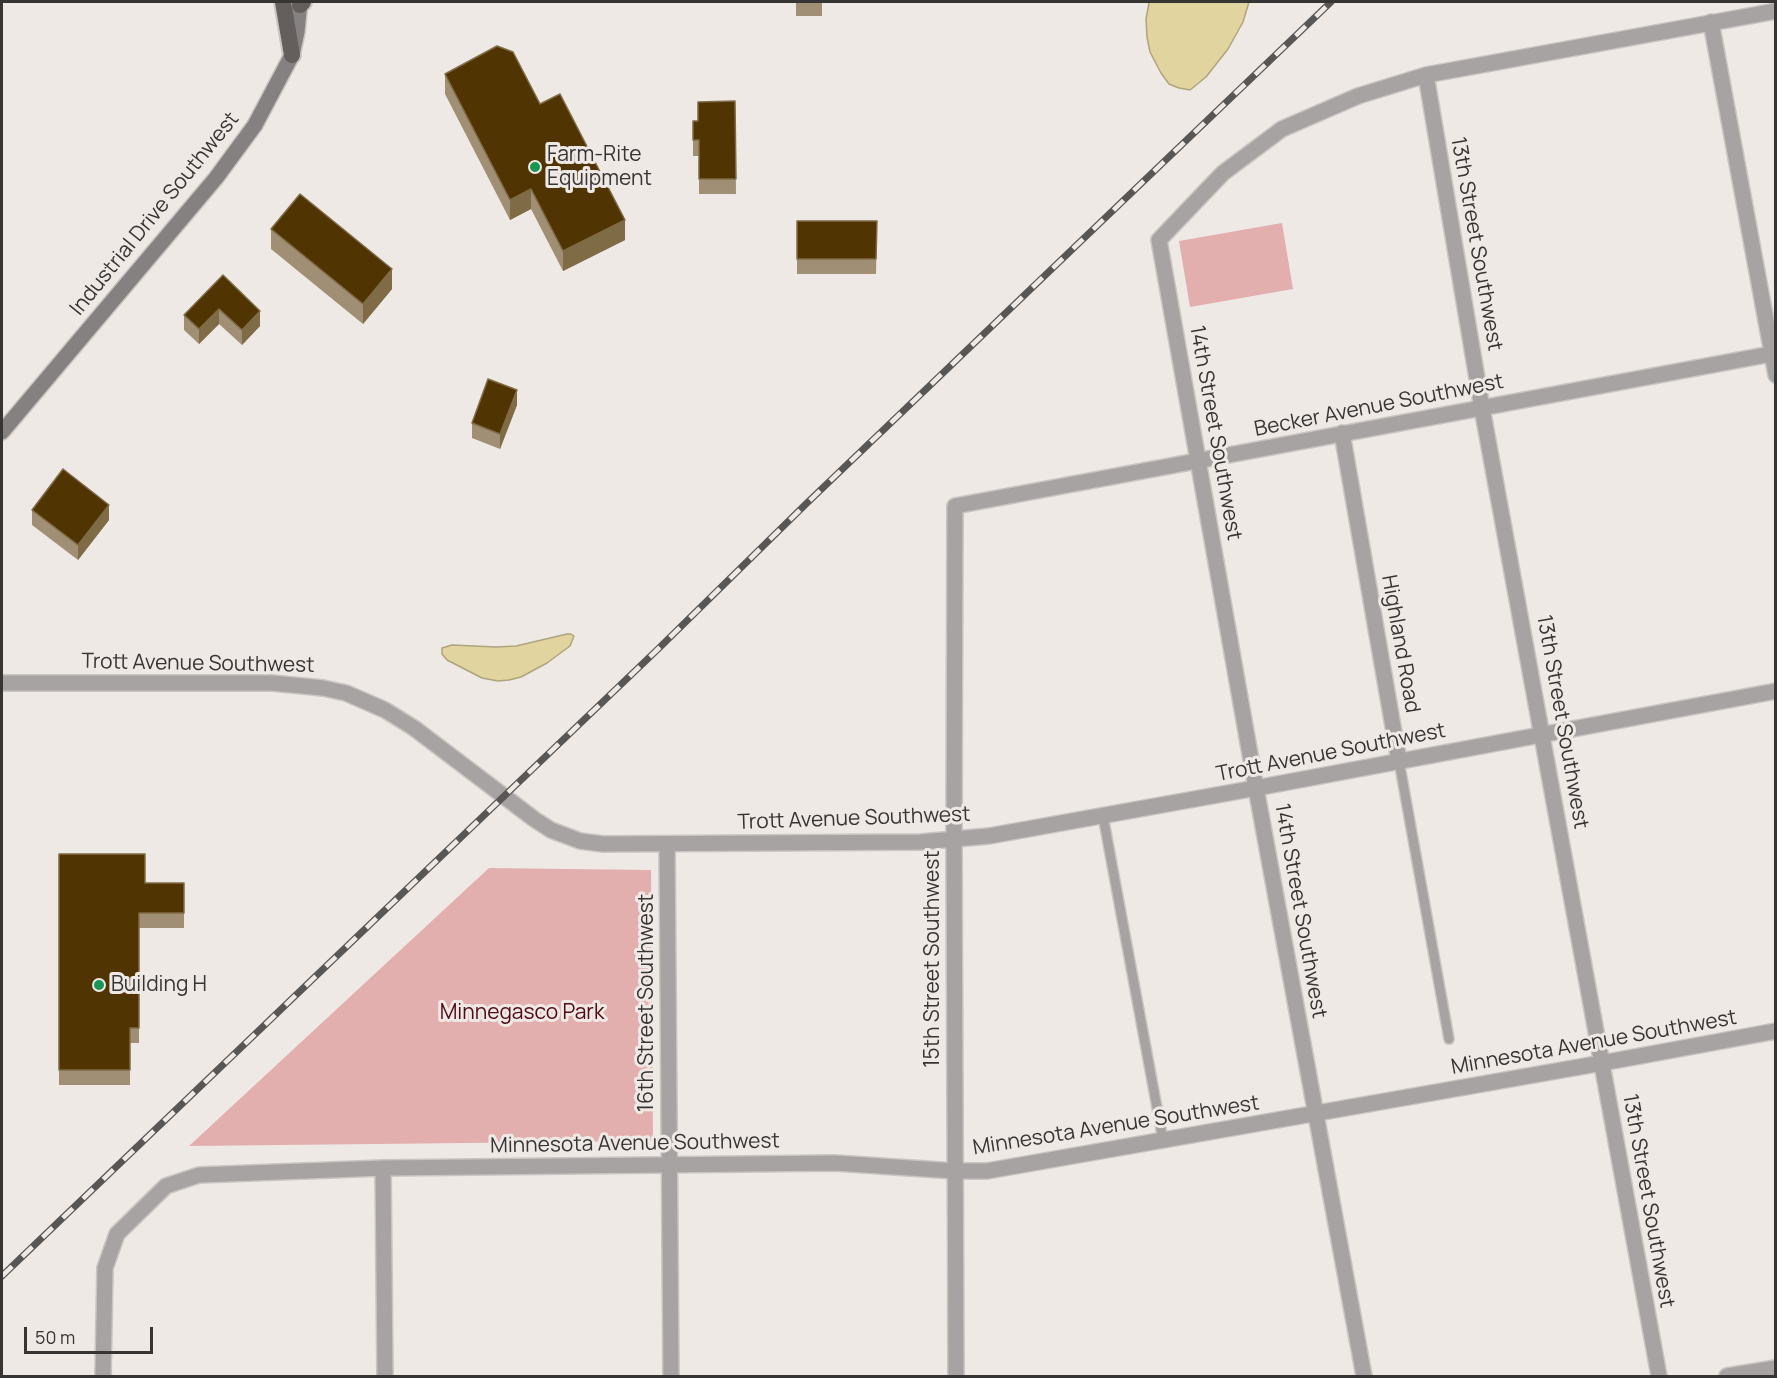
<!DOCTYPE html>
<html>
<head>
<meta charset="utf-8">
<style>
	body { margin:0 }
	#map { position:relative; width:1777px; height:1378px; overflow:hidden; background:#efe9e6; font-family:Manrope,sans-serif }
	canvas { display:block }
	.frame { position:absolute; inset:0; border:3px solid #373534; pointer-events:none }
	.scale { position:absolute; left:24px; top:1327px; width:129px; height:27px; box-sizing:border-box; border:3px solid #373534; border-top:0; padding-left:8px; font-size:18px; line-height:21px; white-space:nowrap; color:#373534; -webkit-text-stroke:4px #efe9e6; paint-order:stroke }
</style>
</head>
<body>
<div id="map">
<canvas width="1777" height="1378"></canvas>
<div class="frame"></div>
<div class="scale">50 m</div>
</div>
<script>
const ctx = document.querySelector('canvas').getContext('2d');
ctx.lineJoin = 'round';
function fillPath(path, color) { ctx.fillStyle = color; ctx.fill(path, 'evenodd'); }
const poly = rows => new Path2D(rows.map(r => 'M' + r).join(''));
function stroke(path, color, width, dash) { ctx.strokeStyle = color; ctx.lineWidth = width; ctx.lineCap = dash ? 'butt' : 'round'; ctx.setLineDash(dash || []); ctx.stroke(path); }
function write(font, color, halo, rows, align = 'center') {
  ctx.font = font + ' Manrope,sans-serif'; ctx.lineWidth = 6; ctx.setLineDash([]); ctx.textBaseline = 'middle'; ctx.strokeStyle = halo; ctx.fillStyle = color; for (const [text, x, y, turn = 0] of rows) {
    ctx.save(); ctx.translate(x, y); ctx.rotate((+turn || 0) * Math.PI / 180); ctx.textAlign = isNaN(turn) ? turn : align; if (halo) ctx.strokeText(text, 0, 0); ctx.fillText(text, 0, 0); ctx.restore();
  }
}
fillPath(poly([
	[1282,223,1293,289,1190,307,1179,241],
	[489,868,651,870,653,1141,189,1146]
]), '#e2aeae');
const water = poly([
	[1149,3,1149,2,1249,2,1243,22,1228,49,1206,77,1190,90,1179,88,1169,84,1161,73,1150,52,1147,37,1146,19,1149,3],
	[567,634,571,634,574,636,570,646,547,663,521,677,509,680,498,681,482,678,447,660,442,654,442,648,452,645,496,647,516,646,567,634]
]);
fillPath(water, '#e1d49e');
stroke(water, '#aea47e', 1.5);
const service = poly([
	[1399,761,1449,1039],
	[1103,816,1163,1140]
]);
const minor = poly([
	[1711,22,1776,375],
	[1426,75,1482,408,1659,1376],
	[1342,433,1399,761],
	[954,839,955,506,1776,353],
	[667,844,671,1376],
	[383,1168,385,1376],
	[103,1376,105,1268,117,1234,166,1186,199,1175,383,1168,835,1163,955,1171,987,1171,1602,1063,1776,1031],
	[1364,1376,1256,788,1159,240,1223,173,1282,129,1358,96,1426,75,1776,11],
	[1727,1376,1776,1368]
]);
const tertiary = poly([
	[2,683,272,683,323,688,346,693,385,710,414,728,534,819,551,830,580,841,603,844,921,842,989,836,1256,788,1776,691],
	[954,839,956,1376]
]);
const secondary = poly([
	[2,432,216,178,255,125,292,55,297,32,300,2]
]);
const trunk = poly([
	[283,2,292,55],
	[300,5,303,2]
]);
stroke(service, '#cac5c2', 12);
stroke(minor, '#cac5c2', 18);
stroke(tertiary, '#cac5c2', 18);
stroke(secondary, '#cac5c2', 18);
stroke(trunk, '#cac5c2', 20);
stroke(service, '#a6a3a2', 9);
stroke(minor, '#a6a3a2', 15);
stroke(tertiary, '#a6a3a2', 15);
stroke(secondary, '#858180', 15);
stroke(trunk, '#645e5c', 16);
const rail = poly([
	[2,1276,657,650,808,502,1331,2]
]);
stroke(rail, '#595755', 7);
stroke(rail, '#efe9e6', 4.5, [14]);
fillPath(poly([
	[796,2,822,2,822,16,796,16],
	[445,74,540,104,625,240,563,271,531,209,510,220,445,94],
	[735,101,736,194,699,194,699,156,693,156,693,121,698,121],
	[797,221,877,221,876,274,797,274],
	[271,229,392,289,363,324,271,249],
	[223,275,260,326,242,345,219,324,199,344,184,330,184,315],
	[517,405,500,449,472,438,472,423],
	[32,510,109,520,78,560,32,525],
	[59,854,145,883,184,883,184,928,139,928,139,1043,130,1043,130,1085,59,1085]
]), '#a08f74');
fillPath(poly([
	[531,189,531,209,510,220,510,200],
	[625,220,625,240,563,271,563,251],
	[392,269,392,289,363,324,363,304],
	[219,309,219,324,199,344,199,329],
	[260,311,260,326,242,345,242,330],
	[517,390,517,405,500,449,500,434],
	[109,505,109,520,78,560,78,545]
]), '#806b47');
const building = poly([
	[497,46,513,52,540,104,560,94,625,220,563,251,531,189,510,200,445,74,497,46],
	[735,101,736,179,699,179,699,140,693,140,693,121,698,121,698,102,735,101],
	[300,194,392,269,363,304,271,229,300,194],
	[797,221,877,221,876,259,797,259,797,221],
	[223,275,260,311,242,330,219,309,199,329,184,315,223,275],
	[488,379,517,390,500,434,472,423,488,379],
	[63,469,109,505,78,545,32,510,63,469],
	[59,854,145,854,145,883,184,883,184,913,139,913,139,1028,130,1028,130,1070,59,1070,59,854]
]);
fillPath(building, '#503503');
stroke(building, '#806b47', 1.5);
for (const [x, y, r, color] of [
	[535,167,6,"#199653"],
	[99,985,6,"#199653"]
]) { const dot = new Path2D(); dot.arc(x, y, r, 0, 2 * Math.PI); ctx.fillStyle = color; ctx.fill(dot); stroke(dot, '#efe9e6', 2); }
write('21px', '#373534', '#efe9e6', [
	["Farm-Rite",547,155],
	["Equipment",547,179],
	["Building H",111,985]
], 'left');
write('21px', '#373534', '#efe9e6', [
	["Industrial Drive Southwest",155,214,-51],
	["13th Street Southwest",1476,244,80],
	["Becker Avenue Southwest",1379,406,-11],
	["14th Street Southwest",1215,433,80],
	["Highland Road",1400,644,80],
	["Trott Avenue Southwest",198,664,1],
	["13th Street Southwest",1562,722,80],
	["Trott Avenue Southwest",1331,753,-11],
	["Trott Avenue Southwest",854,819,-2],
	["14th Street Southwest",1300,911,80],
	["15th Street Southwest",933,959,-90],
	["16th Street Southwest",647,1003,-90],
	["Minnesota Avenue Southwest",1594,1043,-10],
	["Minnesota Avenue Southwest",1116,1126,-9],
	["Minnesota Avenue Southwest",635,1144,-1],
	["13th Street Southwest",1648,1201,80]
]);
write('21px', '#510a15', '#efe9e6', [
	["Minnegasco Park",522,1013]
]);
</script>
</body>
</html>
